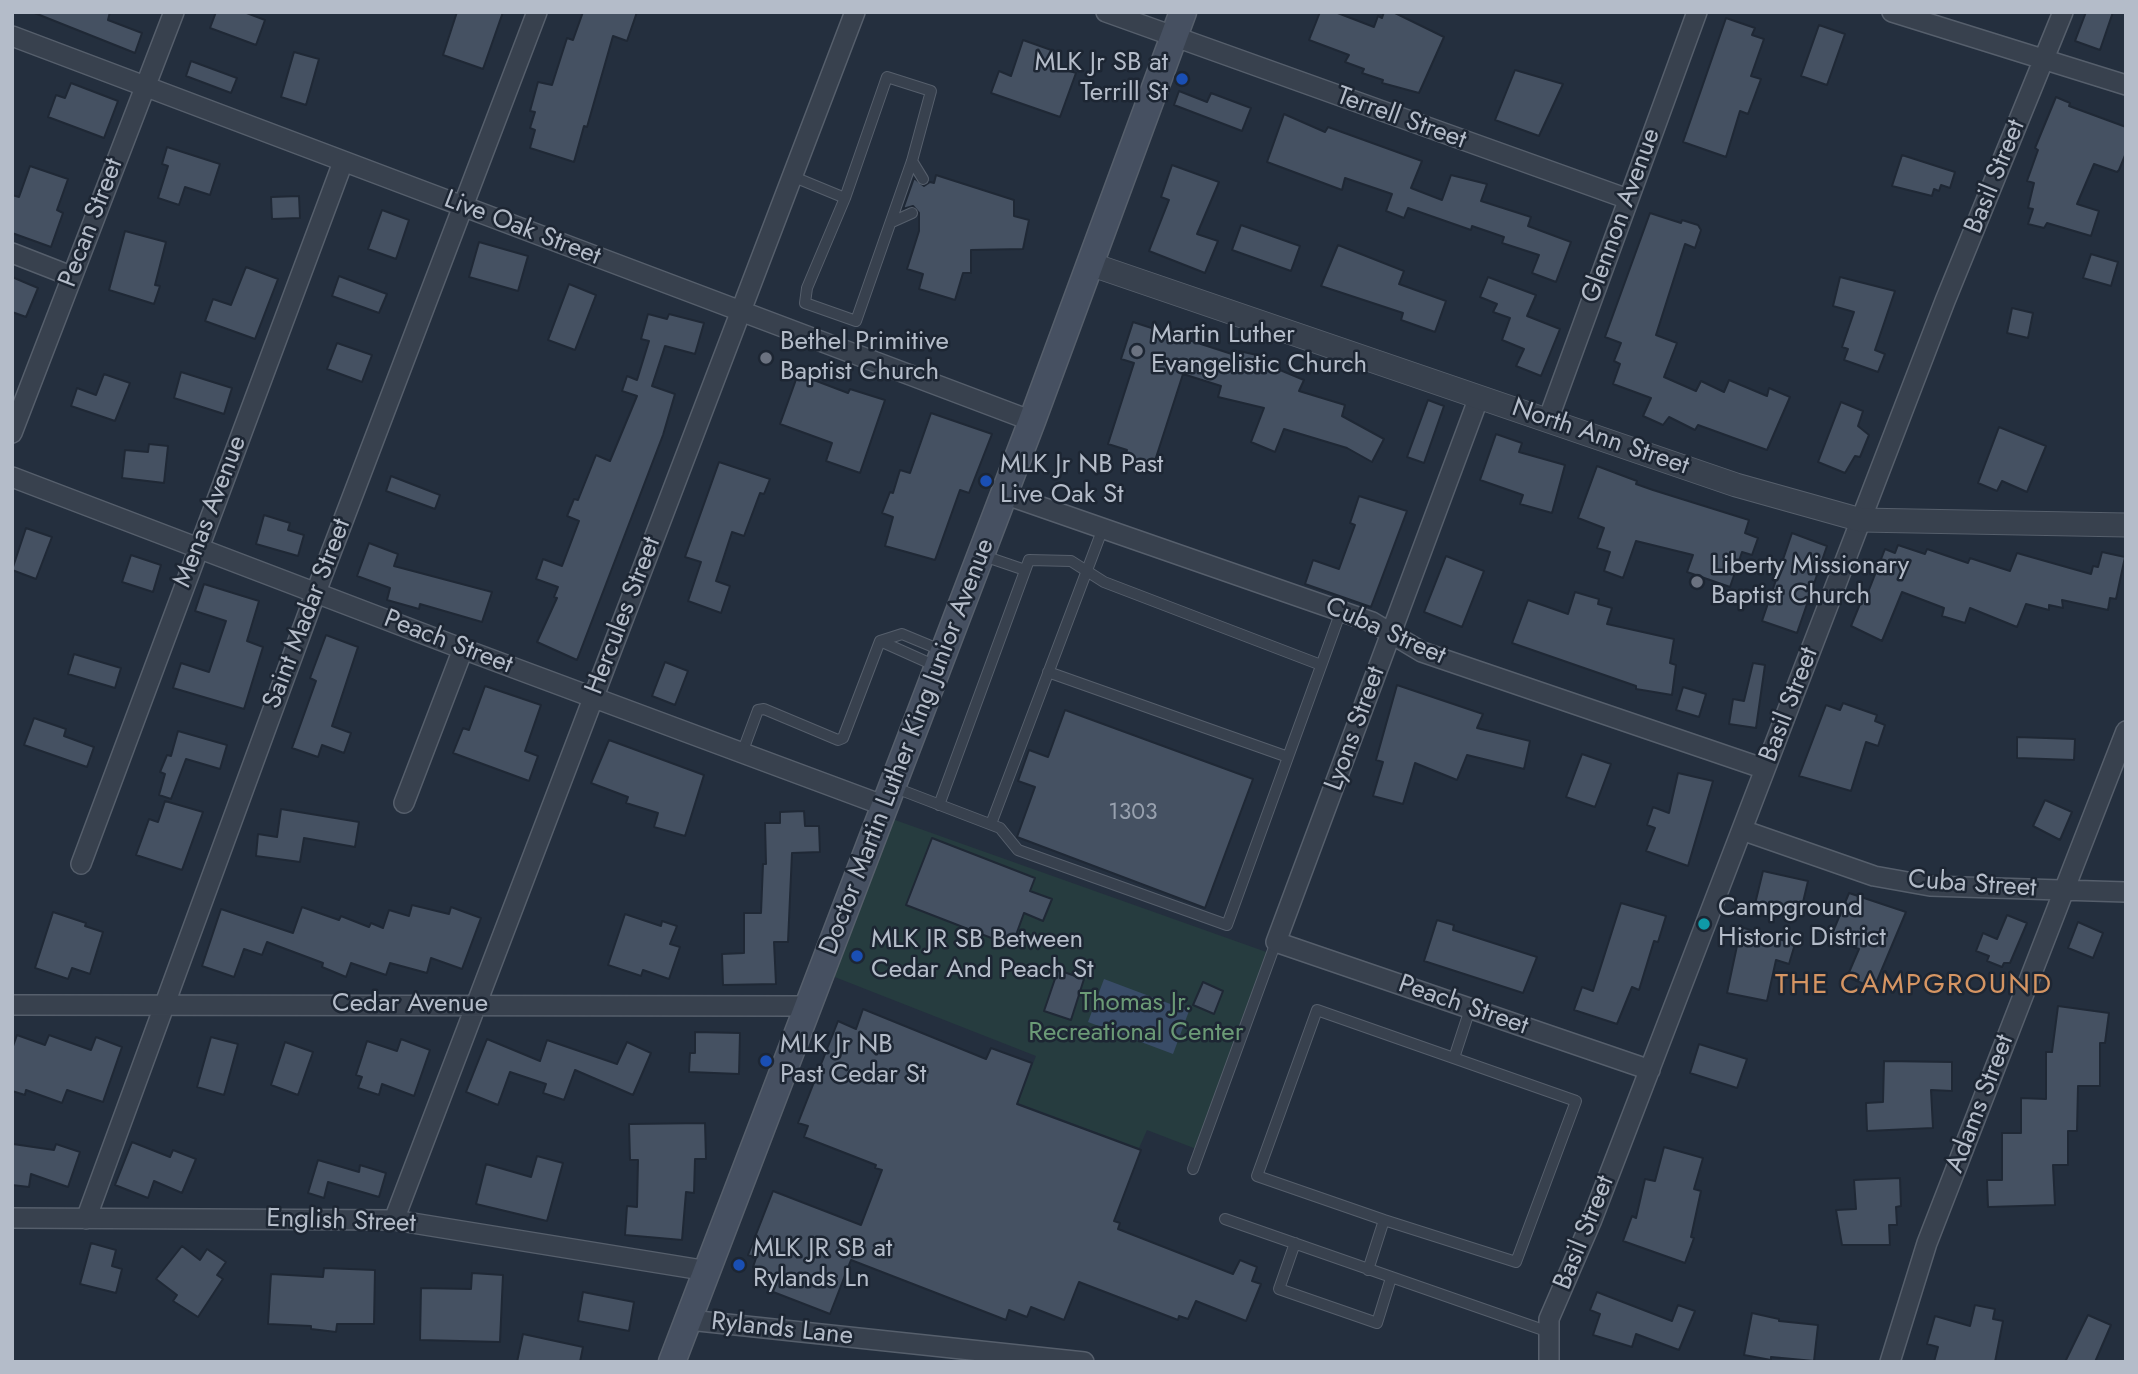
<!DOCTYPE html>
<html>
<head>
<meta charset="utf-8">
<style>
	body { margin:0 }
	#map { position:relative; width:2138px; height:1374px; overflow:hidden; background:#242f3e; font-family:Jost,sans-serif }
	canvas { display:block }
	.frame { position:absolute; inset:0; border:14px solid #b4bcc9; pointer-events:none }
</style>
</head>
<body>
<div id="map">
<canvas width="2138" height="1374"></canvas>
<div class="frame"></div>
</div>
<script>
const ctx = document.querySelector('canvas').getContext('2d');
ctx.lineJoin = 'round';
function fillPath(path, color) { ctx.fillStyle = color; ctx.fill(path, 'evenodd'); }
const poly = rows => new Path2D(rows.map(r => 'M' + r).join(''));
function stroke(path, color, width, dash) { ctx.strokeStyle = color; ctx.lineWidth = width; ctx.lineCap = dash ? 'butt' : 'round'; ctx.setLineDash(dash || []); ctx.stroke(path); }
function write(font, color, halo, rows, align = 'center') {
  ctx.font = font + ' Jost,sans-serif'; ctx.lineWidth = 5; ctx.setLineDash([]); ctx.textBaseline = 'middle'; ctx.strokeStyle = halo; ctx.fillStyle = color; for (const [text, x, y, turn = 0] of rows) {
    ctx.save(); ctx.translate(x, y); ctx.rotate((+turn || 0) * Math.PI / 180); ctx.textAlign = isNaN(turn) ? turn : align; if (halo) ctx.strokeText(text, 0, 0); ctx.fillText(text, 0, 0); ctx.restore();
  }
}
fillPath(poly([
	[881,815,1272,954,1199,1150,1147,1130,1139,1148,1018,1103,1036,1056,822,972]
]), '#263c3f');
fillPath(poly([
	[1104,979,1189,1011,1173,1054,1088,1022]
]), '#394c67');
const building = poly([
	[32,12,110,12,108,20,142,33,135,53,32,12],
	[216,12,244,12,265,20,256,45,210,28,216,12],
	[457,12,503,12,483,69,443,55,457,12],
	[583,12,637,12,627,41,613,36,587,127,584,126,574,162,530,148,535,130,530,128,535,112,530,111,538,82,552,85,567,38,573,40,583,12],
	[1320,12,1335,12,1374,27,1378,16,1382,18,1384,12,1393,12,1444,37,1419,93,1382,83,1383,80,1362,73,1364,69,1345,62,1349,55,1309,40,1320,12],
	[2086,12,2113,12,2100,50,2075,41,2086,12],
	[1726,18,1755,28,1752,35,1764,39,1751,76,1761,79,1748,114,1740,111,1726,157,1683,142,1726,18],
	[1819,25,1845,34,1827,85,1801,76,1819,25],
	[1023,40,1054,51,1050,64,1076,73,1060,117,991,93,999,71,1011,76,1023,40],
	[294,52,319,59,306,105,281,97,294,52],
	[191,61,237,78,231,93,186,76,191,61],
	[1515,70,1563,84,1539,136,1495,120,1515,70],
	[71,83,118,101,104,138,48,117,56,95,65,98,71,83],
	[1179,91,1207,102,1211,93,1251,108,1242,131,1174,105,1179,91],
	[2056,97,2070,103,2069,106,2126,127,2126,153,2119,170,2117,172,2094,164,2077,204,2099,211,2091,236,2047,223,2044,228,2028,224,2033,209,2028,208,2034,183,2027,181,2038,150,2035,148,2056,97],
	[1284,114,1325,132,1328,127,1422,161,1411,188,1442,200,1451,175,1487,184,1481,201,1531,217,1528,226,1571,242,1556,282,1532,273,1539,255,1502,243,1504,237,1472,226,1471,230,1408,208,1404,218,1386,211,1392,194,1345,178,1342,190,1267,162,1284,114],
	[167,147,220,164,210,195,185,187,179,205,158,198,168,166,162,164,167,147],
	[1902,155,1955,172,1950,188,1941,185,1939,191,1934,189,1932,196,1892,186,1902,155],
	[1172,165,1219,182,1197,234,1218,241,1205,273,1149,251,1169,200,1161,197,1172,165],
	[30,166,68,179,57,210,63,213,51,247,12,233,12,195,19,197,30,166],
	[936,175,1014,200,1014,216,1029,220,1023,249,971,250,971,273,963,273,955,300,919,289,923,274,907,269,919,231,919,213,913,206,903,209,914,178,924,186,930,182,934,183,936,175],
	[299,196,300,218,272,219,271,197,299,196],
	[382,210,409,220,396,259,368,249,382,210],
	[1650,213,1681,223,1682,220,1698,225,1701,230,1695,248,1685,244,1656,335,1677,343,1664,377,1696,391,1701,381,1724,392,1729,380,1767,396,1769,388,1790,397,1767,450,1698,425,1695,430,1669,417,1663,425,1643,416,1651,398,1613,384,1620,364,1614,361,1621,343,1605,337,1650,213],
	[1241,225,1300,246,1291,271,1232,250,1241,225],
	[125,231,166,242,155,285,160,286,154,304,109,290,125,231],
	[479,242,528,256,518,291,469,277,479,242],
	[1338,245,1404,271,1399,284,1446,301,1435,332,1401,320,1403,313,1321,286,1338,245],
	[2091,254,2118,262,2111,286,2083,278,2091,254],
	[246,267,278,279,255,339,205,321,213,299,231,305,246,267],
	[339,276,387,294,379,313,332,296,339,276],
	[12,277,38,288,26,317,12,312,12,277],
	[1488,277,1536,295,1527,316,1560,329,1541,376,1516,366,1524,349,1502,340,1510,318,1493,312,1497,304,1480,297,1488,277],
	[1840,277,1895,291,1875,350,1885,354,1878,372,1844,360,1848,349,1842,347,1854,312,1833,306,1840,277],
	[569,284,596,295,575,350,548,340,569,284],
	[2012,308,2033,313,2028,338,2007,333,2012,308],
	[648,314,667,319,669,314,704,323,695,354,665,346,652,386,675,394,663,435,577,660,537,642,557,598,554,597,558,587,536,579,543,559,562,566,579,521,567,516,574,499,578,500,596,455,610,461,637,396,622,391,627,376,637,380,649,341,641,339,648,314],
	[1133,322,1238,356,1239,351,1257,355,1256,360,1304,380,1299,391,1345,405,1342,416,1384,439,1372,462,1347,448,1284,429,1275,452,1251,442,1264,408,1218,397,1221,386,1183,374,1152,470,1124,461,1127,450,1108,444,1134,363,1121,359,1133,322],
	[337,343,372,355,362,382,327,369,337,343],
	[181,372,232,388,224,414,174,398,181,372],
	[104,374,130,383,115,421,71,406,77,388,96,395,104,374],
	[798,374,848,393,850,389,885,400,860,473,826,461,832,443,780,424,798,374],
	[1428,400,1444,406,1424,463,1407,457,1428,400],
	[1841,402,1863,411,1858,426,1869,435,1860,457,1855,456,1845,473,1818,462,1841,402],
	[931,413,992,434,969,493,960,490,935,560,885,546,893,517,882,513,890,492,893,493,900,470,910,473,931,413],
	[1999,427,2046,446,2027,492,2002,481,1997,491,1978,483,1999,427],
	[1496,434,1522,443,1519,452,1565,465,1552,513,1520,504,1523,495,1480,480,1496,434],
	[149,444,168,446,164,483,122,478,125,450,148,452,149,444],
	[719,462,770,479,764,494,760,493,744,536,732,532,716,581,730,586,721,613,688,601,701,562,685,557,719,462],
	[1597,466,1637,481,1636,484,1653,490,1749,520,1745,533,1758,538,1752,555,1742,552,1730,587,1687,572,1693,555,1636,541,1623,578,1604,571,1610,552,1597,548,1604,528,1578,518,1597,466],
	[391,476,440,495,435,509,386,491,391,476],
	[1359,496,1407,511,1371,607,1305,584,1313,560,1339,569,1355,525,1350,523,1359,496],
	[264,515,290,523,288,530,304,535,298,556,256,544,264,515],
	[26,528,52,537,36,579,12,570,26,528],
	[1792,533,1827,546,1797,633,1762,621,1792,533],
	[369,543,398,554,394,566,492,592,482,622,420,604,419,609,387,600,390,588,357,576,369,543],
	[1898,545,1925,554,1927,549,1968,563,1970,558,2010,571,2017,553,2091,574,2093,566,2098,567,2102,552,2125,557,2116,599,2110,598,2108,610,2062,600,2063,608,2049,605,2049,610,2026,604,2017,627,1970,608,1965,623,1942,616,1944,608,1902,592,1882,641,1851,626,1862,599,1865,600,1885,549,1895,553,1898,545],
	[131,555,161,565,153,592,122,582,131,555],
	[1446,556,1484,571,1462,627,1424,612,1446,556],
	[204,584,259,601,247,641,263,647,244,709,173,688,181,663,209,672,226,621,195,611,204,584],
	[1575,592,1599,599,1598,604,1612,608,1607,624,1674,639,1670,663,1676,665,1672,695,1636,689,1636,686,1512,643,1528,600,1568,614,1575,592],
	[326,635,358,647,332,726,351,733,344,753,322,745,318,757,292,748,316,681,310,678,326,635],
	[74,654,121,668,115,688,68,674,74,654],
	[665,662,688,671,675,705,652,696,665,662],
	[1753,663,1765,665,1756,728,1729,724,1733,699,1744,701,1753,663],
	[1397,685,1483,714,1477,728,1530,741,1524,769,1467,755,1457,780,1415,763,1403,804,1373,796,1383,762,1376,760,1397,685],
	[485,686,541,705,525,751,538,756,529,781,453,753,463,728,469,730,485,686],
	[1683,687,1706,694,1699,717,1676,710,1683,687],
	[1843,703,1877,715,1875,721,1885,725,1878,746,1866,742,1851,791,1799,776,1826,705,1840,710,1843,703],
	[1065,710,1253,779,1205,908,1017,837,1035,787,1018,781,1029,750,1048,757,1065,710],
	[34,718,66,729,64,736,94,747,87,767,24,745,34,718],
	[178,731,227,745,220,769,186,759,171,799,159,795,165,774,160,772,167,755,171,756,178,731],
	[2017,737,2075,739,2074,760,2017,758,2017,737],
	[609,740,704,775,685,836,654,827,658,813,626,803,628,797,591,783,609,740],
	[1582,754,1611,764,1595,807,1566,797,1582,754],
	[1678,773,1713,781,1688,866,1646,851,1655,828,1647,825,1653,807,1669,813,1678,773],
	[2045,800,2072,812,2060,840,2033,826,2045,800],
	[165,801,203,812,182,870,136,855,149,819,158,822,165,801],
	[281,809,359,822,355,847,304,838,300,862,256,856,258,834,277,837,281,809],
	[804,811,805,826,819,826,820,852,792,853,788,942,774,942,776,984,723,985,722,954,744,953,744,913,761,913,763,864,766,864,765,823,780,823,780,812,804,811],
	[932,838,1035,878,1030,891,1052,899,1043,921,1024,913,1012,946,906,905,932,838],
	[1763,871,1808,881,1800,915,1755,904,1763,871],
	[1849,893,1906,912,1874,988,1847,977,1859,949,1836,941,1838,937,1832,934,1849,893],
	[1621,903,1666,916,1658,942,1654,941,1639,990,1632,987,1617,1024,1574,1010,1582,987,1593,991,1621,903],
	[412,905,449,914,451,907,481,918,462,969,431,958,427,973,390,963,386,975,351,963,346,977,322,967,323,963,267,942,262,955,244,949,234,977,202,966,221,909,293,933,302,907,339,920,341,916,369,927,371,923,383,928,389,910,409,916,412,905],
	[53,912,86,923,85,926,103,932,90,974,72,968,68,979,35,968,53,912],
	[625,914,661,926,662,921,677,926,670,944,680,947,669,979,643,970,641,976,608,965,625,914],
	[2007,915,2027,923,2010,963,2004,963,2002,967,1987,961,1989,956,1976,951,1983,933,1997,939,2007,915],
	[1437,920,1454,925,1453,930,1537,957,1523,993,1424,961,1437,920],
	[2078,922,2103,933,2093,958,2068,948,2078,922],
	[1741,927,1795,944,1789,964,1776,960,1767,1001,1727,993,1741,927],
	[1058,970,1084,979,1071,1020,1044,1011,1058,970],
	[1203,982,1223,991,1214,1014,1193,1005,1203,982],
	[2058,1006,2109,1013,2105,1043,2100,1043,2100,1086,2078,1086,2077,1131,2068,1131,2068,1165,2053,1165,2055,1205,1988,1207,1987,1180,2002,1180,2002,1133,2021,1133,2021,1098,2046,1099,2046,1052,2052,1052,2058,1006],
	[863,1009,986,1059,991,1048,1032,1063,1017,1104,1141,1150,1114,1221,1120,1223,1118,1229,1233,1274,1240,1260,1257,1267,1252,1281,1261,1284,1246,1321,1196,1301,1188,1319,1179,1316,1178,1320,1079,1282,1064,1320,1031,1307,1027,1317,1009,1310,1006,1320,851,1260,830,1314,768,1290,774,1275,753,1267,756,1258,748,1255,773,1191,861,1225,882,1170,875,1168,876,1165,804,1137,808,1126,798,1123,838,1021,856,1029,863,1009],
	[695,1032,740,1033,739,1074,689,1072,690,1053,695,1053,695,1032],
	[17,1035,45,1045,49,1035,91,1050,96,1037,122,1047,103,1102,67,1090,62,1103,26,1090,25,1095,12,1091,12,1049,17,1035],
	[211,1037,238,1044,224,1095,197,1087,211,1037],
	[401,1039,430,1050,414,1096,382,1084,379,1095,358,1088,362,1077,356,1075,367,1041,397,1051,401,1039],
	[487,1039,540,1061,547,1040,617,1064,627,1042,651,1053,633,1095,575,1070,564,1100,543,1093,546,1084,510,1072,498,1105,466,1092,487,1039],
	[285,1042,313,1052,298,1095,271,1085,285,1042],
	[1699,1044,1747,1059,1737,1088,1690,1073,1699,1044],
	[1884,1061,1952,1062,1952,1091,1931,1090,1933,1128,1867,1131,1866,1103,1883,1102,1884,1061],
	[705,1123,706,1159,695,1159,694,1193,686,1192,682,1240,625,1235,627,1206,637,1207,638,1160,630,1160,629,1124,705,1123],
	[132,1142,170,1157,173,1150,196,1159,182,1193,154,1181,148,1198,115,1185,132,1142],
	[13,1144,54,1150,56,1144,80,1152,68,1187,31,1174,29,1187,12,1185,13,1144],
	[1664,1147,1703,1158,1694,1189,1701,1191,1691,1237,1694,1238,1685,1263,1623,1241,1632,1216,1636,1218,1645,1179,1655,1181,1664,1147],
	[537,1156,563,1163,547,1221,476,1204,486,1164,531,1177,537,1156],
	[318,1160,359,1172,360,1165,386,1173,379,1197,328,1182,324,1198,308,1193,318,1160],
	[1900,1178,1901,1206,1896,1207,1897,1225,1889,1225,1890,1245,1842,1245,1836,1210,1856,1209,1854,1180,1900,1178],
	[91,1243,116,1250,112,1266,122,1269,116,1293,80,1284,91,1243],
	[182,1246,200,1260,207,1249,226,1262,217,1275,223,1279,198,1317,173,1301,177,1295,156,1279,182,1246],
	[324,1268,375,1270,374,1324,337,1324,336,1332,311,1329,311,1326,268,1324,271,1274,323,1277,324,1268],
	[472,1273,503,1275,500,1342,420,1340,421,1288,471,1289,472,1273],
	[583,1292,634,1302,629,1331,578,1321,583,1292],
	[1597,1292,1672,1321,1678,1305,1695,1311,1679,1350,1636,1334,1632,1347,1593,1335,1600,1314,1590,1310,1597,1292],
	[1975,1305,1995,1309,1993,1319,2003,1321,1995,1362,1934,1362,1938,1347,1927,1344,1935,1316,1970,1326,1975,1305],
	[1752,1313,1779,1319,1779,1321,1818,1325,1814,1361,1771,1357,1771,1360,1744,1355,1752,1313],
	[2088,1315,2111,1325,2095,1362,2065,1362,2088,1315],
	[523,1334,583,1347,580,1362,517,1362,523,1334]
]);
fillPath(building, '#455162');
stroke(building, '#1f2835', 2);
const service = poly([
	[912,161,923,179],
	[794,177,845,198,887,77,931,91,912,161,856,321,805,303,807,288,845,198],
	[892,222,912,213],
	[981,555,1025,570],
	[938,667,880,641,902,634,943,651],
	[1048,672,1288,757],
	[742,753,758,710,764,709,838,740,843,738,880,641],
	[893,787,1000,828,1018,850,1227,925,1341,611],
	[939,805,1029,560,1071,561,1104,582,1321,665],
	[991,824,1103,528],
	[1454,1058,1470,1009],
	[1193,1169,1276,942],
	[1225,1219,1549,1332],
	[1295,1243,1279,1289,1377,1323,1391,1278],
	[1368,1270,1384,1220,1516,1262,1576,1101,1317,1010,1257,1176,1384,1220]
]);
const minor = poly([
	[1106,12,1628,199],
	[1892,12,2126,85],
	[12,36,1032,421],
	[12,253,71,276],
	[1479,397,1276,942,1650,1070],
	[1548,420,1697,12],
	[12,433,174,12],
	[12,477,463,649,885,806],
	[1004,494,1372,622,1422,652,1765,769],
	[404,803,463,649],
	[1742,830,1874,876,1930,886,2126,892],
	[81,864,343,162],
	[12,1005,809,1006],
	[12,1218,394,1220,708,1271],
	[86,1219,316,592,537,12],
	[394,1220,855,12],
	[689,1320,1084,1362],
	[1549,1362,1549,1319,1591,1222,1945,301,2063,12],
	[1890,1362,1927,1243,2126,731]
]);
const tertiary = poly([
	[1090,264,1736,485,1861,520,2126,525]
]);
const secondary = poly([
	[672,1362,1032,421,1183,12]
]);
stroke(service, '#565f6c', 12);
stroke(minor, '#565f6c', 22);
stroke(tertiary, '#565f6c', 25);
stroke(secondary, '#565f6c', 29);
stroke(service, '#38414e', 10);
stroke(minor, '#38414e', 19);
stroke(tertiary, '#38414e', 23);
stroke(secondary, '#465061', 26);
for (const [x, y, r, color] of [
	[1182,79,7,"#1a4fb4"],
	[1137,351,7,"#6b7280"],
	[766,358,7,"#6b7280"],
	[986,481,7,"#1a4fb4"],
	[1697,582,7,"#6b7280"],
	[1704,924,7,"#0f9aa8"],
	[857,956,7,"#1a4fb4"],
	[766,1061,7,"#1a4fb4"],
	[739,1265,7,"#1a4fb4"]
]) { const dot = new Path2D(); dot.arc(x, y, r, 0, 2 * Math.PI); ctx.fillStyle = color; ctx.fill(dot); stroke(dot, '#1d2633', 2.5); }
write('23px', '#98a1af', null, [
	["1303",1133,813]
]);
write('26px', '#b4bcc9', '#1d2633', [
	["MLK Jr SB at",1168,64,"right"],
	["Terrill St",1168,94,"right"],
	["Martin Luther",1151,336],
	["Evangelistic Church",1151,366],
	["Bethel Primitive",780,343],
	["Baptist Church",780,373],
	["MLK Jr NB Past",1000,466],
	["Live Oak St",1000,496],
	["Liberty Missionary",1711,567],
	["Baptist Church",1711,597],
	["Campground",1718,909],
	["Historic District",1718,939],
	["MLK JR SB Between",871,941],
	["Cedar And Peach St",871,971],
	["MLK Jr NB",780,1046],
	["Past Cedar St",780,1076],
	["MLK JR SB at",753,1250],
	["Rylands Ln",753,1280]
], 'left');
write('26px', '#b4bcc9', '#1d2633', [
	["Terrell Street",1401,119,20],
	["Basil Street",1996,177,-68],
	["Glennon Avenue",1622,216,-70],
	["Pecan Street",92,223,-69],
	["Live Oak Street",522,229,21],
	["North Ann Street",1600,438,19],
	["Menas Avenue",211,512,-69],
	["Saint Madar Street",308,614,-69],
	["Hercules Street",624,616,-69],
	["Cuba Street",1385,632,24],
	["Peach Street",448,643,21],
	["Basil Street",1790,705,-69],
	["Lyons Street",1356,729,-70],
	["Doctor Martin Luther King Junior Avenue",908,747,-69],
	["Cuba Street",1972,885,4],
	["Cedar Avenue",410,1005],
	["Peach Street",1463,1006,19],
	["Adams Street",1981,1104,-69],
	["English Street",341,1222,2],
	["Basil Street",1585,1233,-68],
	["Rylands Lane",782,1330,6]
]);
write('26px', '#6b9a76', '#1d2633', [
	["Thomas Jr.",1136,1004],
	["Recreational Center",1136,1034]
]);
ctx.letterSpacing = '2px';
write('28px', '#d59563', '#1d2633', [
	["THE CAMPGROUND",1914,986]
]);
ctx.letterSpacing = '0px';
</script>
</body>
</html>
